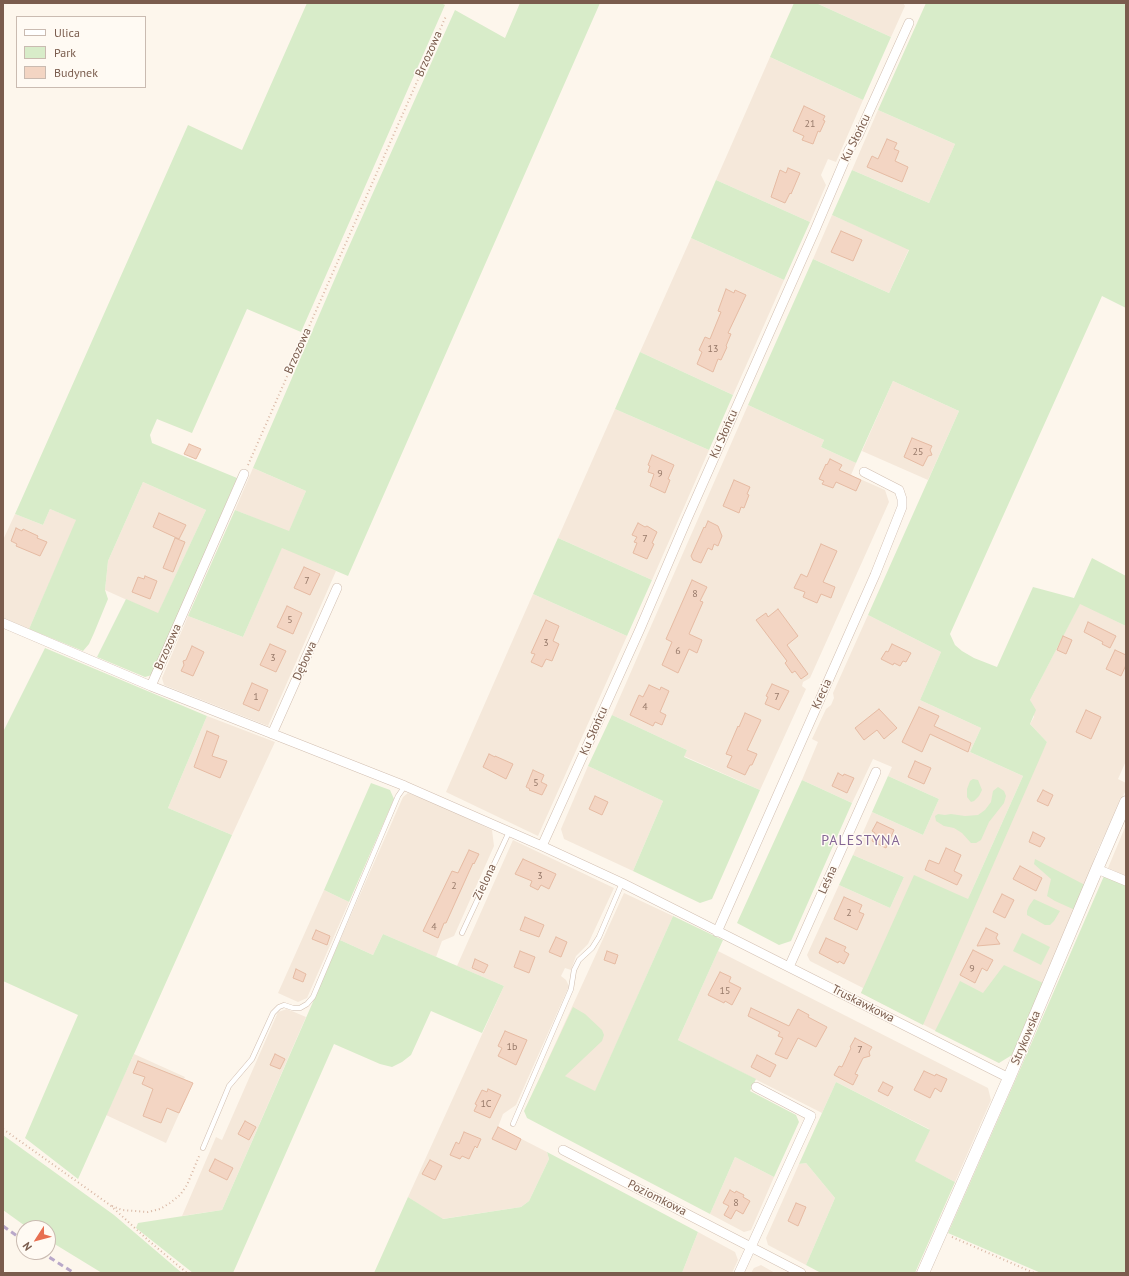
<!DOCTYPE html>
<html>
<head>
<meta charset="utf-8">
<style>
	body { margin:0 }
	#map { position:relative; width:1129px; height:1276px; overflow:hidden; background:#fdf6ec; font-family:"PT Sans",sans-serif }
	canvas { display:block }
	.frame { position:absolute; inset:0; border:4px solid #7a5c4d; pointer-events:none }
	.legend { position:absolute; left:16px; top:16px; width:130px; height:72px; box-sizing:border-box; background:#fffaf3; border:1px solid #cabbb1; margin:0; padding:5px 7px; list-style:none; font-size:12px; color:#7a5c4d }
	.legend li { display:flex; align-items:center; gap:8px; height:20px }
	.legend b { width:20px; border:1px solid #cabbb1 }
	.north { position:absolute; left:16px; top:1220px; width:40px; height:40px; box-sizing:border-box; background:#fffaf3; border:1px solid #cabbb1; border-radius:50%; rotate:234deg; font-size:11px; font-weight:700; line-height:16px; text-align:center; color:#7a5c4d }
	.north::after { content:''; display:block; margin:auto; width:14px; height:18px; background:#e76f51; clip-path:polygon(50% 0,100% 100%,50% 72%,0 100%) }
</style>
</head>
<body>
<div id="map">
<canvas width="1129" height="1276"></canvas>
<div class="frame"></div>
<ul class="legend">
<li><b style="height:5px;background:#fff"></b>Ulica</li>
<li><b style="height:11px;background:#d8ecc9"></b>Park</li>
<li><b style="height:11px;background:#f3d5c3"></b>Budynek</li>
</ul>
<div class="north">N</div>
</div>
<script>
const ctx = document.querySelector('canvas').getContext('2d');
ctx.lineJoin = 'round';
function fillPath(path, color) { ctx.fillStyle = color; ctx.fill(path, 'evenodd'); }
const poly = rows => new Path2D(rows.map(r => 'M' + r).join(''));
function stroke(path, color, width, dash) { ctx.strokeStyle = color; ctx.lineWidth = width; ctx.lineCap = dash ? 'butt' : 'round'; ctx.setLineDash(dash || []); ctx.stroke(path); }
function write(font, color, halo, rows, align = 'center') {
  ctx.font = font + ' "PT Sans",sans-serif'; ctx.lineWidth = 3; ctx.setLineDash([]); ctx.textBaseline = 'middle'; ctx.strokeStyle = halo; ctx.fillStyle = color; for (const [text, x, y, turn = 0] of rows) {
    ctx.save(); ctx.translate(x, y); ctx.rotate((+turn || 0) * Math.PI / 180); ctx.textAlign = isNaN(turn) ? turn : align; if (halo) ctx.strokeText(text, 0, 0); ctx.fillText(text, 0, 0); ctx.restore();
  }
}
fillPath(poly([
	[816,3,903,3,905,6,891,37],
	[770,57,863,100,836,162,828,159,821,175,826,185,810,222,716,180],
	[878,110,955,144,929,203,852,170],
	[832,215,909,249,889,293,813,259],
	[691,238,784,280,733,395,640,352],
	[893,381,959,411,928,480,862,451],
	[748,405,824,440,821,447,856,463,851,475,885,490,889,502,810,678,803,682,802,686,806,689,760,790,684,756,687,750,612,715],
	[615,409,709,450,652,580,558,538],
	[253,468,306,491,289,532,235,510],
	[143,482,206,510,158,614,105,590,108,561],
	[50,509,77,520,29,629,3,618,3,540,15,514,43,525],
	[282,547,336,571,268,726,164,685,162,678,188,616,243,637],
	[533,594,627,636,538,836,446,792],
	[1080,603,1126,626,1126,761,1118,779,1126,783,1126,790,1097,851,1085,885,1043,983,999,1063,861,993,863,988,810,961,807,955,839,885,890,908,904,877,853,855,872,812,923,835,939,799,888,776,892,767,873,759,852,803,802,780,818,742,812,739,826,709,831,705,834,698,833,693,868,615,941,652,920,700,981,728,970,752,1023,776,968,899,1047,742,1030,724,1034,717,1030,700],
	[207,716,275,742,232,835,168,808],
	[588,766,663,801,633,871,564,839,561,829],
	[408,793,440,805,492,830,494,846,454,936,442,941,436,957,383,934,373,955,340,940,403,797],
	[1126,825,1126,876,1108,868],
	[513,840,614,888,588,944,576,956,571,970,565,968,561,976,566,980,569,986,516,1105,503,1114,498,1127,547,1152,549,1159,529,1201,521,1207,442,1219,408,1197,504,986,457,966],
	[324,890,349,902,307,998,298,1002,278,993],
	[624,893,673,916,595,1092,545,1066],
	[718,951,988,1088,991,1100,955,1182,914,1161,929,1129,836,1082,822,1113,678,1040],
	[287,1009,306,1017,222,1210,182,1216,216,1137,222,1140,278,1012],
	[134,1054,185,1077,184,1079,193,1083,166,1143,106,1115],
	[735,1157,774,1177,751,1230,744,1232,710,1214],
	[806,1163,835,1198,806,1265,768,1245,766,1238,799,1164],
	[698,1232,735,1252,738,1260,732,1273,682,1273],
	[761,1265,775,1273,751,1273,754,1268]
]), '#f5e8da');
fillPath(poly([
	[307,3,441,3,445,5,301,332,247,309,192,433,157,419,150,435,152,443,237,478,152,675,145,677,97,657,126,599,158,613,206,510,143,482,108,561,105,590,108,599,94,633,89,644,83,651,29,629,76,520,50,509,43,525,15,514,188,125,242,150],
	[520,3,600,3,348,576,282,548,243,637,188,616,235,510,289,531,306,491,253,468,346,253,455,10,505,38],
	[794,3,816,3,891,37,863,100,770,57],
	[926,3,1126,3,1126,308,1102,296,950,634,955,645,962,651,974,658,997,667,1033,587,1074,598,1092,558,1126,576,1126,626,1080,604,1030,700,1036,710,1030,724,1047,742,923,1025,861,993,914,875,968,899,1023,776,970,752,981,728,920,700,941,652,868,615,959,411,893,381,856,463,821,447,824,440,748,405,813,259,889,293,909,250,832,215,852,170,929,203,955,144,878,110],
	[716,180,810,222,784,280,691,238],
	[640,352,733,395,709,450,615,409],
	[558,538,652,580,627,636,533,594],
	[45,648,207,716,168,808,232,835,78,1179,25,1138,78,1015,3,981,3,732],
	[612,715,687,750,684,757,760,790,712,899,700,903,633,871,663,801,588,766],
	[888,776,939,799,923,835,872,812],
	[973,779,978,780,982,790,979,796,974,801,971,802,967,797,967,789,970,781],
	[802,780,852,803,791,941,779,945,737,923],
	[371,783,390,790,394,799,349,902,324,890],
	[998,787,1004,791,1006,796,1004,803,989,822,981,840,976,843,971,843,962,833,954,828,944,826,936,821,935,816,938,814,945,815,951,814,965,816,978,815,985,810,991,802,993,791],
	[853,855,904,877,890,908,839,885],
	[1035,859,1085,885,1075,910,1055,901,1047,896,1051,879,1034,864],
	[1104,876,1126,886,1126,1273,1041,1273,948,1233,1015,1081],
	[1034,899,1060,911,1054,921,1050,925,1045,925,1027,915,1027,911,1029,906],
	[673,916,723,940,678,1040,756,1079,750,1091,796,1115,799,1122,774,1177,735,1157,710,1214,527,1118,524,1111,573,1007,585,1014,602,1030,604,1035,602,1041,565,1076,595,1091],
	[1022,933,1050,947,1041,965,1013,951],
	[383,934,504,986,482,1033,431,1011,411,1055,402,1062,392,1067,380,1064,334,1044,233,1273,193,1273,136,1228,138,1223,222,1210,340,940,373,955],
	[1004,965,1043,983,1012,1055,999,1063,935,1031,960,981,983,993],
	[836,1082,930,1130,915,1161,955,1182,915,1273,821,1273,806,1265,835,1198,806,1163,799,1164],
	[3,1135,114,1215,182,1273,102,1273,48,1240,48,1228,28,1228,3,1210],
	[547,1152,698,1232,682,1273,374,1273,408,1197,443,1219,521,1207,529,1201,549,1159]
]), '#d8ecc9');
const building = poly([
	[804,106,825,116,823,120,825,121,820,132,818,131,813,144,802,140,804,136,793,131,804,106],
	[887,139,897,143,894,149,899,151,895,161,908,167,902,182,867,167,872,156,878,159,887,139],
	[788,168,800,173,791,194,790,193,785,203,771,197,780,170,786,173,788,168],
	[841,231,862,240,853,261,831,252,841,231],
	[726,289,734,293,735,290,746,295,728,333,731,334,726,346,727,347,721,360,718,359,713,372,697,364,702,352,699,350,705,337,710,339,721,312,718,311,726,289],
	[912,438,932,446,930,450,932,455,928,456,923,466,904,457,912,438],
	[189,444,201,449,196,459,184,454,189,444],
	[652,455,674,465,668,479,670,480,665,493,650,486,654,474,648,472,650,466,648,465,652,455],
	[830,459,842,465,839,470,861,480,856,491,836,482,833,488,822,484,824,481,819,479,826,464,827,465,830,459],
	[734,480,750,487,747,494,749,495,744,508,741,507,739,513,723,506,734,480],
	[159,513,186,525,179,539,153,527,159,513],
	[708,521,718,526,722,536,718,546,714,544,712,550,708,548,701,563,693,560,691,556,704,527,705,528,708,521],
	[638,523,645,527,647,526,657,532,652,543,654,544,647,559,633,553,637,543,634,542,637,537,632,535,638,523],
	[16,528,22,531,23,529,38,536,37,538,47,542,40,556,16,546,17,544,11,541,16,528],
	[175,538,185,542,173,572,163,568,175,538],
	[821,544,837,551,823,582,835,587,831,598,821,594,817,603,803,597,805,592,794,588,801,574,807,577,821,544],
	[304,567,320,574,310,595,294,588,304,567],
	[145,576,157,581,150,599,132,592,138,577,144,579,145,576],
	[692,580,707,587,700,601,703,602,689,634,702,640,697,653,689,649,678,673,662,665,672,642,666,639,692,580],
	[287,606,302,613,293,634,277,627,287,606],
	[778,609,798,636,787,645,808,674,801,679,795,671,792,673,785,663,787,661,756,620,766,613,768,617,778,609],
	[546,620,559,626,553,641,559,644,552,661,546,659,542,667,531,662,535,654,531,653,546,620],
	[1088,622,1116,636,1110,648,1102,644,1103,642,1084,632,1088,622],
	[1063,636,1072,640,1066,654,1057,650,1063,636],
	[270,644,286,651,276,672,260,665,270,644],
	[892,644,911,653,906,662,903,661,900,666,894,663,893,665,881,659,886,651,888,652,892,644],
	[192,646,204,652,193,676,181,671,184,665,183,661,186,660,192,646],
	[1115,650,1126,655,1126,665,1121,676,1106,669,1115,650],
	[252,683,268,690,259,711,243,704,252,683],
	[772,684,789,691,779,710,765,704,768,697,766,696,772,684],
	[649,685,660,690,661,687,669,691,660,712,666,715,662,725,655,722,653,726,630,715,639,695,643,697,649,685],
	[919,707,939,716,934,726,971,743,968,752,930,734,922,752,902,742,919,707],
	[879,709,897,728,884,739,877,730,864,740,855,728,879,709],
	[1086,710,1101,717,1091,739,1076,732,1086,710],
	[745,713,761,720,747,750,757,754,752,765,750,765,745,775,727,767,732,756,726,754,738,726,739,727,745,713],
	[207,731,219,736,212,756,227,761,220,778,194,767,207,731],
	[489,754,495,757,495,756,513,764,506,779,483,767,489,754],
	[915,761,931,768,924,784,908,777,915,761],
	[533,770,544,775,541,782,547,785,542,795,529,790,530,789,526,787,533,770],
	[838,773,843,776,844,774,854,778,847,793,832,786,838,773],
	[1043,790,1053,795,1048,806,1037,801,1043,790],
	[595,796,608,802,602,815,589,809,595,796],
	[877,822,894,830,886,848,872,841,875,833,872,831,877,822],
	[1033,832,1045,838,1040,847,1029,842,1033,832],
	[946,848,961,855,954,871,962,875,957,885,925,870,929,860,939,864,946,848],
	[469,850,479,854,474,864,473,863,446,923,444,923,438,938,423,931,452,871,458,873,469,850],
	[523,859,556,874,549,889,541,885,538,890,530,886,532,881,515,874,523,859],
	[1020,866,1042,878,1036,891,1013,879,1020,866],
	[1002,894,1014,900,1005,918,993,912,1002,894],
	[844,897,862,905,859,912,864,914,857,930,834,919,844,897],
	[525,917,544,925,539,937,520,930,525,917],
	[986,928,998,934,996,938,1000,944,977,946,986,928],
	[316,930,330,936,327,945,312,939,316,930],
	[556,937,567,942,561,957,549,952,556,937],
	[826,938,846,947,844,951,849,954,844,964,839,961,838,963,819,953,826,938],
	[973,950,993,960,987,971,982,968,975,983,960,975,973,950],
	[520,951,535,957,529,973,514,967,520,951],
	[607,951,618,955,615,964,604,960,607,951],
	[475,959,488,965,484,973,472,968,475,959],
	[296,969,306,974,303,982,293,978,296,969],
	[720,972,731,977,729,982,741,988,732,1005,725,1001,724,1003,708,995,720,972],
	[751,1008,789,1026,798,1009,809,1015,808,1017,827,1027,816,1047,798,1038,787,1059,775,1054,783,1038,778,1036,780,1032,748,1016,751,1008],
	[505,1031,527,1040,516,1065,498,1056,502,1048,498,1046,505,1031],
	[855,1038,872,1047,869,1052,870,1056,863,1058,855,1074,858,1075,853,1085,834,1075,839,1066,842,1067,851,1048,850,1047,855,1038],
	[275,1054,285,1059,280,1069,270,1065,275,1054],
	[757,1055,776,1065,770,1077,751,1067,757,1055],
	[138,1061,193,1083,179,1113,167,1108,161,1123,143,1116,153,1089,142,1084,145,1077,133,1073,138,1061],
	[924,1071,935,1076,936,1074,947,1079,941,1092,935,1088,930,1098,914,1090,924,1071],
	[883,1082,893,1087,888,1096,878,1091,883,1082],
	[488,1089,501,1095,490,1118,474,1111,477,1105,475,1104,482,1090,487,1092,488,1089],
	[245,1121,256,1127,249,1140,238,1134,245,1121],
	[498,1127,521,1139,516,1150,492,1139,498,1127],
	[464,1132,481,1139,477,1148,475,1146,469,1159,462,1156,460,1159,450,1155,456,1142,459,1144,464,1132],
	[215,1159,233,1168,227,1180,209,1171,215,1159],
	[430,1160,442,1166,435,1180,422,1174,430,1160],
	[730,1190,735,1193,736,1191,744,1195,743,1197,750,1201,743,1214,736,1210,731,1219,724,1215,729,1206,723,1203,730,1190],
	[796,1203,806,1207,798,1226,788,1221,796,1203]
]);
fillPath(building, '#f3d5c3');
stroke(building, '#e6bba3', 1);
const service = poly([
	[462,933,509,832],
	[513,1124,571,989,574,970,579,960,592,948,599,937,622,883],
	[203,1148,229,1086,252,1059,273,1013,279,1007,284,1005,293,1008,300,1008,307,1004,313,997,398,796,405,786]
]);
const minor = poly([
	[3,623,151,686,405,786,542,846,622,883,1009,1078],
	[151,686,244,474],
	[272,734,337,588],
	[542,846,640,629,687,519,815,230,849,150,858,136,909,23],
	[1097,869,1126,881],
	[717,932,875,575,902,507,902,499,899,490,864,472],
	[789,967,876,772],
	[563,1150,801,1273],
	[739,1273,811,1116,756,1087]
]);
const tertiary = poly([
	[923,1273,1009,1078,1097,869,1126,802]
]);
stroke(service, '#d1beb0', 5.5);
stroke(minor, '#d1beb0', 10);
stroke(tertiary, '#d1beb0', 13);
stroke(poly([
	[248,465,446,16],
	[3,1129,110,1205,149,1241,187,1273],
	[112,1206,122,1210,148,1212,160,1209,170,1203,180,1195,187,1185,200,1154],
	[952,1237,1034,1273]
]), '#d9b8a5', 2, [1, 3]);
stroke(service, '#fff', 4.5);
stroke(minor, '#fff', 9);
stroke(tertiary, '#fff', 12);
stroke(poly([
	[3,1226,24,1241],
	[41,1252,74,1273]
]), '#b9a8c9', 3, [6, 4]);
write('10px', '#987a6a', null, [
	["21",810,124],
	["13",713,349],
	["25",918,452],
	["9",660,474],
	["7",645,539],
	["7",307,581],
	["8",695,594],
	["5",290,620],
	["3",546,643],
	["6",678,651],
	["3",273,658],
	["1",256,697],
	["7",777,697],
	["4",645,707],
	["5",536,783],
	["3",540,876],
	["2",454,886],
	["2",849,913],
	["4",434,927],
	["9",972,969],
	["15",725,991],
	["1b",512,1047],
	["7",860,1050],
	["1C",486,1104],
	["8",736,1203]
]);
write('12px', '#7a5c4d', '#fffaf3', [
	["Brzozowa",429,54,-66],
	["Ku Słońcu",856,138,-64],
	["Brzozowa",298,351,-66],
	["Ku Słońcu",724,434,-66],
	["Brzozowa",168,647,-66],
	["Dębowa",305,661,-66],
	["Krecia",822,694,-66],
	["Ku Słońcu",594,731,-66],
	["Leśna",828,880,-66],
	["Zielona",485,882,-65],
	["Truskawkowa",863,1004,27],
	["Strykowska",1026,1038,-67],
	["Poziomkowa",657,1198,27]
]);
ctx.letterSpacing = '1px';
write('14px', '#846695', '#fffaf3', [
	["PALESTYNA",861,841]
]);
ctx.letterSpacing = '0px';
</script>
</body>
</html>
